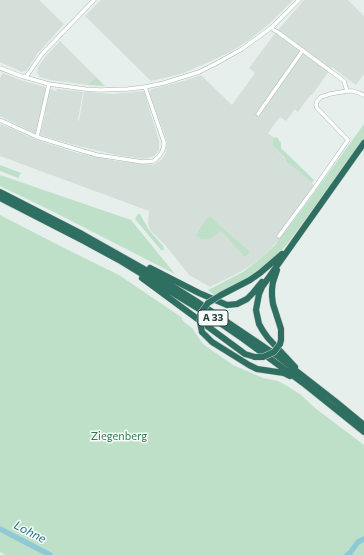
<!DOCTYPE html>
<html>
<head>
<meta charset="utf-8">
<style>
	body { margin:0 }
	canvas { display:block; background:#e6efeb }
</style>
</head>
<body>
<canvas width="364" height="555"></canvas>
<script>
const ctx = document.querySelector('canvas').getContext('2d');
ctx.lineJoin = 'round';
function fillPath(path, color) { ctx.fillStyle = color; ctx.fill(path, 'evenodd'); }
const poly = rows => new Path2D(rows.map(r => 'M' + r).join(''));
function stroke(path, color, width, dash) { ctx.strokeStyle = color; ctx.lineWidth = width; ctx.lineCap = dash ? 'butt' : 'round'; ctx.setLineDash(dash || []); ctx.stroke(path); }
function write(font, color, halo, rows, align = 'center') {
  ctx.font = font + ' Commissioner,sans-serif'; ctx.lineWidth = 3; ctx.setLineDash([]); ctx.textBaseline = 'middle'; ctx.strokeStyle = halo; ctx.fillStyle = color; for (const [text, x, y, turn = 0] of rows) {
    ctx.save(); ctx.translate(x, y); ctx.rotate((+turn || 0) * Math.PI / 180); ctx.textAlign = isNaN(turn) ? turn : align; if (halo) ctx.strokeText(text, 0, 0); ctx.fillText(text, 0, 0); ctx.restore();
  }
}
fillPath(poly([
	[0,0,39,0,64,24,38,53,27,70,22,72,0,62],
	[101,0,293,0,269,24,249,40,230,52,200,66,181,74,151,81,85,16],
	[304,0,348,0,364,16,364,74,356,85,332,67,312,95,311,95,305,102,298,112,295,109,286,121,280,117,268,133,275,138,273,140,273,146,284,158,285,160,314,185,298,207,278,234,281,237,273,246,260,259,242,271,210,287,189,275,166,246,150,230,148,224,149,211,0,156,0,127,1,124,37,140,77,153,116,161,153,165,161,160,166,153,167,141,150,95,150,91,152,89,184,81,201,75,232,105,255,73,249,68,273,36],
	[60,41,96,77,88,85,50,80,40,77,37,73,38,67,45,57],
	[3,73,20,80,45,87,47,90,36,134,0,116,0,78],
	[50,89,56,91,57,89,83,92,78,120,79,121,84,92,113,94,144,91,159,141,159,150,154,156,143,159,117,155,74,145,40,135,45,114,51,114,44,113,49,90]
]), '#d4dfda');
fillPath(poly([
	[96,77,105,86,88,85],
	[364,124,364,139,288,243,273,260,260,271,230,288,214,295,208,290,243,272,260,259,274,246,309,200],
	[276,137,278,138,279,141,281,142,281,148,314,180,312,183,286,161,284,157,273,146,273,140,274,138],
	[0,165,21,173,18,178,0,171],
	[0,175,131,220,175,274,52,211,0,186],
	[138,214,140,214,149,230,163,246,164,250,161,250,135,219],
	[0,215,66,249,119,275,181,317,184,322,192,328,203,344,233,365,263,378,278,381,289,387,301,395,315,408,364,445,364,555,5,555,0,552],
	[210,216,218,224,250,252,245,257,221,231,210,239,201,239,196,235,206,220]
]), '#bfe0c8');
stroke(poly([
	[0,529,50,555],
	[347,555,350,553,358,542,364,539]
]), '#8ec9d4', 5.5);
const minor = poly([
	[274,30,279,33,340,78,344,81,347,91],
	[0,68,21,76,49,84,85,89,100,90,128,89,145,87,164,83,199,72,215,64,242,49,272,27,299,0],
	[26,77,42,54,94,0],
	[258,114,303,50],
	[0,120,37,137,76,149,97,155,143,162,154,161,159,156,162,152,164,146,164,142,145,87],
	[37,137,49,84],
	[279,236,313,190,348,140,317,108,316,105,317,101,321,97,330,94,347,91,353,91,364,95]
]);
const motorway = poly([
	[0,192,82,234,153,274,196,301,276,355,335,401,364,425],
	[0,198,84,241,119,260,207,314,242,338,303,383,364,432],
	[150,268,199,293,227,305,237,304,247,299,253,293,262,282],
	[277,270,273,282,272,289,272,296,273,304,281,329,281,340],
	[142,278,245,354,255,357],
	[221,295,250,280,260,273,282,254],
	[202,332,212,342,249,365,257,369,284,373,290,376],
	[295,367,268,338,263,331,259,324,256,310,259,294,262,287,364,143]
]);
stroke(minor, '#a8b8b2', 4.5);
stroke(motorway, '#c2cac8', 7);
stroke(minor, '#fff', 3.5);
stroke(motorway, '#2f6f62', 6);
const motorwayBridge = poly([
	[202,332,200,322,201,313,208,303,221,295],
	[255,357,263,357,274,352,280,344,281,340]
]);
stroke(motorwayBridge, '#c2cac8', 7, []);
stroke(motorwayBridge, '#2f6f62', 6);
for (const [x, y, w] of [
	[213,318,30]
]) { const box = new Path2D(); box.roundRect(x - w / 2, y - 8, w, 16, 3); ctx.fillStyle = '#f7fbf9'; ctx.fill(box); stroke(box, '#24423a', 1); }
write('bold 10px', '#24423a', null, [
	["A 33",213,318]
]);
write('11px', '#2d7a4b', '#f7fbf9', [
	["Ziegenberg",119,436]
]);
write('italic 12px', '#1c6f80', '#f7fbf9', [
	["Lohne",30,532,27]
]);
</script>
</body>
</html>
